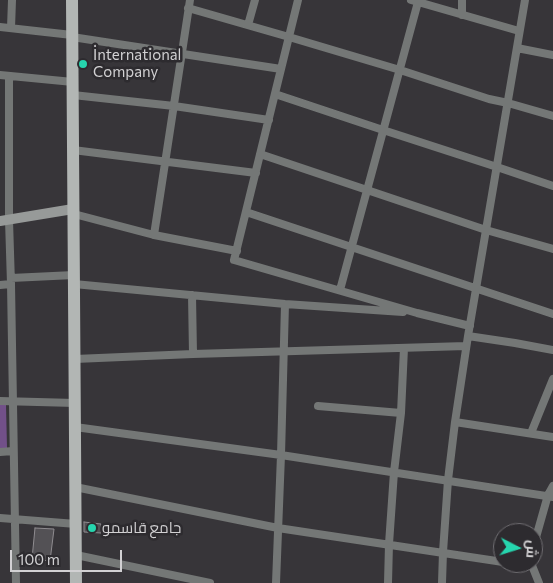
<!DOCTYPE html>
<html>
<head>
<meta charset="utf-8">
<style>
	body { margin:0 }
	#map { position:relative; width:553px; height:583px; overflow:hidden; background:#373539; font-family:Commissioner,Cairo,sans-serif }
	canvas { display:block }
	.north { position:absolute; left:493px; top:523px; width:50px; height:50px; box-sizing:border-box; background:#2d2b2f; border:1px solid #6f6d71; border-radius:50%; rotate:95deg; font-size:14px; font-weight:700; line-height:20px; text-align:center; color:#d2d1d3 }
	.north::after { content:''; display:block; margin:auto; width:18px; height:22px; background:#26d5ae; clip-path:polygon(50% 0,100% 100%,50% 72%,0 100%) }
	.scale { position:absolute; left:10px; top:550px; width:112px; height:22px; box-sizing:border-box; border:2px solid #d2d1d3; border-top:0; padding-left:6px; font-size:15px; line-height:18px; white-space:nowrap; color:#d2d1d3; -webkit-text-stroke:4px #2d2b2f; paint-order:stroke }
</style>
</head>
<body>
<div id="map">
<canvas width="553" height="583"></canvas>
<div class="north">ش</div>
<div class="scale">100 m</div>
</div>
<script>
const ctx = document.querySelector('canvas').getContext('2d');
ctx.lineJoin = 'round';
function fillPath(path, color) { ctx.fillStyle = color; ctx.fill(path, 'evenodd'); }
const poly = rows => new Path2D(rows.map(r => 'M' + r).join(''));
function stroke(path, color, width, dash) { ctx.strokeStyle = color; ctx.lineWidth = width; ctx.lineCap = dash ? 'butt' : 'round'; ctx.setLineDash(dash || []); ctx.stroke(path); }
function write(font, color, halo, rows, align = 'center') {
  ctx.font = font + ' Commissioner,Cairo,sans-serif'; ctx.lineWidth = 5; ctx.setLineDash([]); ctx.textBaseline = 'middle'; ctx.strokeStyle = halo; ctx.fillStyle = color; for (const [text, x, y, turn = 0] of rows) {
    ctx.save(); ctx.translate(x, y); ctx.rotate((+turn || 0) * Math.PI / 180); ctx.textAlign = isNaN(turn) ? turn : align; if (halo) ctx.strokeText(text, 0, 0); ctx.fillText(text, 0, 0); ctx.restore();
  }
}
fillPath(poly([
	[0,405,6,405,7,448,0,448]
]), '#725089');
const building = poly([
	[84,522,101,524,101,533,84,532,84,522],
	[35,528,54,529,50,561,32,559,35,528]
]);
fillPath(building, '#535155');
stroke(building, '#8f8c90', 1);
stroke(poly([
	[298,0,234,260,417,313,470,326],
	[411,0,519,31],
	[188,8,289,37,400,70,489,99,508,103,553,116],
	[462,15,462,0],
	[248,25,255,0],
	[0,27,72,35],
	[11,28,12,0],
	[72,37,281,69],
	[517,48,553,55],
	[0,75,73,82],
	[9,76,9,220,11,284,16,583],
	[275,94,383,130,497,167,553,186],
	[73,95,174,106,269,120],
	[73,150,256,173],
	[260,154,486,230,553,249],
	[246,212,553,314],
	[74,214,154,235,237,251],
	[154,235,190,0],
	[11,278,74,275],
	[74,284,285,304,403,312],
	[0,285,11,284],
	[340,290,418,2],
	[192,295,193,354],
	[468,336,515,343,553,350],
	[75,359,193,354,466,346],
	[0,401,75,403],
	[318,406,401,413],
	[455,422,553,437],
	[75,427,281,455,553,497],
	[531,433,553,379],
	[0,452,13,451],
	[75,487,278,528,503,562],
	[0,518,76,524],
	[533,548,548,495,553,486],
	[76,555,210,583],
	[512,563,532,566],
	[531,563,539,583],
	[276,583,281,455,285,304],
	[388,583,389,544,394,472,401,413,404,348],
	[442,583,443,552,448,480,455,422,468,336,525,0]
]), '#747776', 8);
stroke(poly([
	[0,221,73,209]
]), '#979a99', 10);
stroke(poly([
	[72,0,76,583]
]), '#b2b6b4', 12);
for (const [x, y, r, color] of [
	[83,64,5,"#26d5ae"],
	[92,528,5,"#26d5ae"]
]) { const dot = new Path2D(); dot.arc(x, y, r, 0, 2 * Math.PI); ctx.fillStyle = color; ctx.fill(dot); stroke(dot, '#2d2b2f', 2); }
write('15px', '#d2d1d3', '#2d2b2f', [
	["İnternational",93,55],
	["Company",93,72],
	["جامع قاسمو",102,528]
], 'left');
</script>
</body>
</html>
